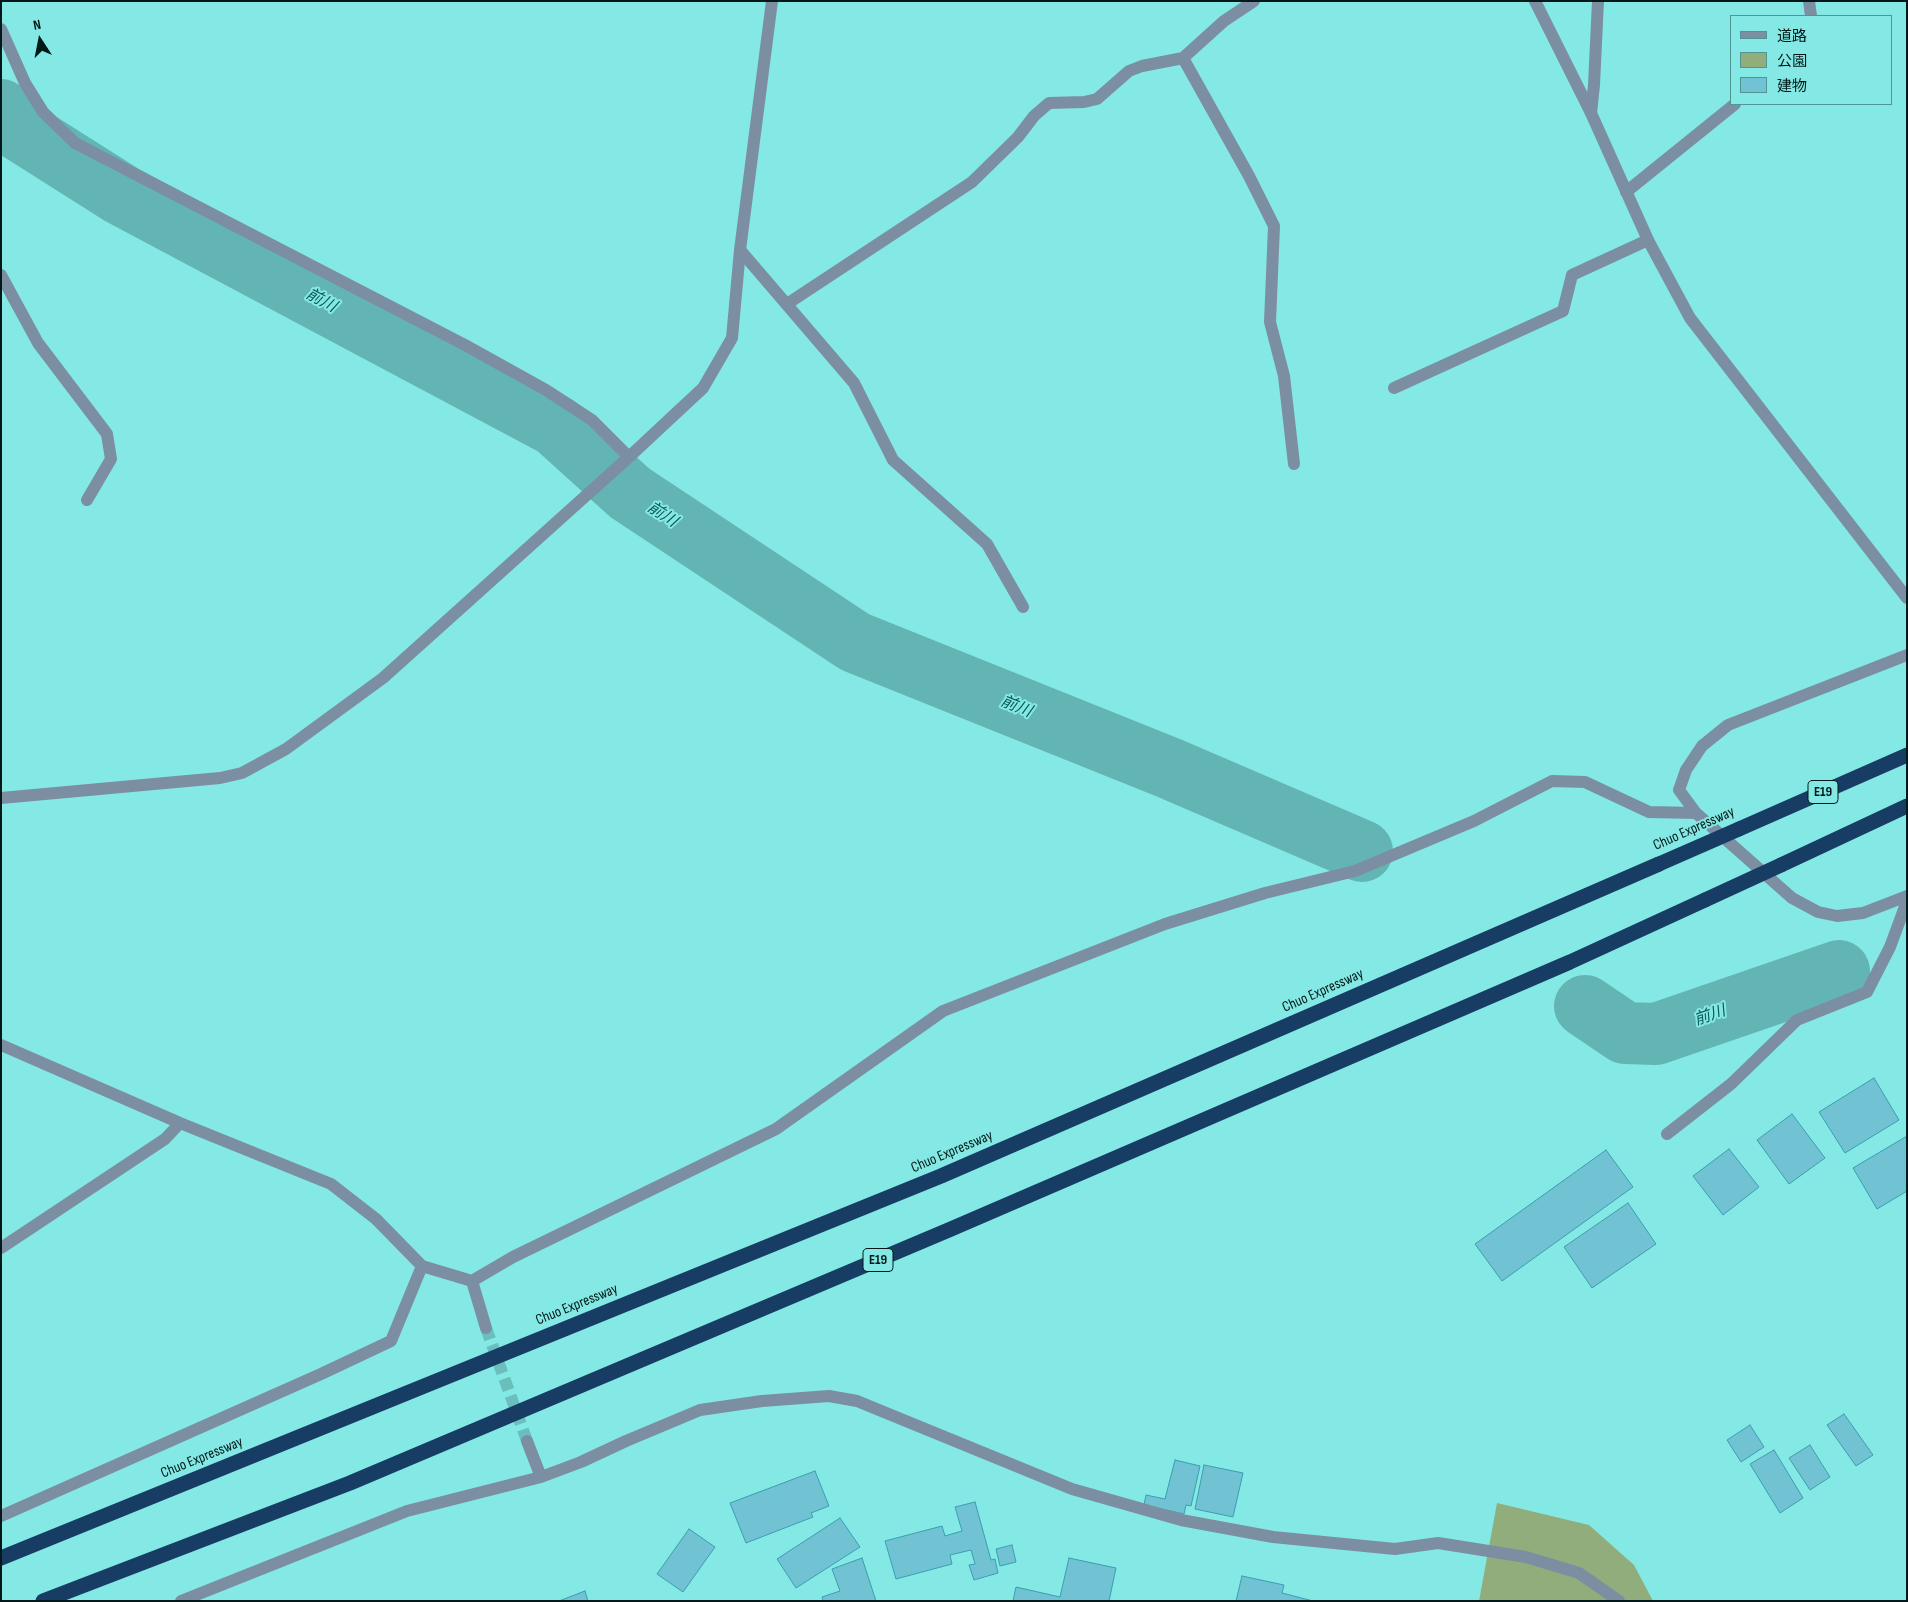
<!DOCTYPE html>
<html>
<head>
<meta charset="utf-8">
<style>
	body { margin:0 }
	#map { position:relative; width:1908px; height:1602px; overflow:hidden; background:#84e9e5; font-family:"Sofia Sans Condensed","Noto Sans JP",sans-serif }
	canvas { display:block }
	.frame { position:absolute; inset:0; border:2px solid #031818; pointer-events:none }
	.legend { position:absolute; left:1730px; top:15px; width:162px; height:90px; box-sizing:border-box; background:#84e9e5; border:1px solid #509593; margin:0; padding:6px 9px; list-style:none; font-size:15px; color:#031818 }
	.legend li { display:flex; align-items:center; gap:10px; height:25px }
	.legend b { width:25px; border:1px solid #509593 }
	.north { position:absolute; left:15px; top:15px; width:50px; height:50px; -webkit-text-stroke:4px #84e9e5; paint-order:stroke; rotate:349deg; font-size:14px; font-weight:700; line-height:20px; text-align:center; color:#031818 }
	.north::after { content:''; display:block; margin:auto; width:18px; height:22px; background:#031818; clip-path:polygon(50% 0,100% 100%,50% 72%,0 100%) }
</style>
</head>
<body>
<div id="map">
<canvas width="1908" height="1602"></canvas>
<div class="frame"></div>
<ul class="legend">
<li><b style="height:6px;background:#7c8ea2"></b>道路</li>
<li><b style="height:14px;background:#92ad7c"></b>公園</li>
<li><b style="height:14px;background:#71c2d2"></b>建物</li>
</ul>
<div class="north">N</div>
</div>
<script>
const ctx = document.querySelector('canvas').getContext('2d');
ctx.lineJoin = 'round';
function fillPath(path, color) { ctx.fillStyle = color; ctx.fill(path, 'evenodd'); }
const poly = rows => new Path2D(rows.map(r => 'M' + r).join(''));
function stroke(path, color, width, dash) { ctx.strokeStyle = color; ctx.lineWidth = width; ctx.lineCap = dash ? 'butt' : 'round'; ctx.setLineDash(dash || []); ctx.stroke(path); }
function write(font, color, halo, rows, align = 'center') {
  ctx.font = font + ' "Sofia Sans Condensed","Noto Sans JP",sans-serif'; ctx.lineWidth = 4; ctx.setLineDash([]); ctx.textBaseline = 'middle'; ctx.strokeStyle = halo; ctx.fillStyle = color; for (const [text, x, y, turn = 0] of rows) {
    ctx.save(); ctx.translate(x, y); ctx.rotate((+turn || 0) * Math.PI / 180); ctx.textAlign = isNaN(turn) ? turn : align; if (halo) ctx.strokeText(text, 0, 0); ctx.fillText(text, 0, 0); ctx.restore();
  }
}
fillPath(poly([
	[1497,1503,1589,1525,1634,1565,1653,1601,1479,1601]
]), '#92ad7c');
stroke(poly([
	[1,110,5,121,122,195,556,426,630,493,855,642,1169,768,1362,851],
	[1585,1006,1625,1033,1656,1034,1839,971]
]), '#62b5b2', 62);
const building = poly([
	[1874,1078,1899,1120,1845,1153,1819,1112,1874,1078],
	[1792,1114,1825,1158,1789,1184,1757,1140,1792,1114],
	[1907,1136,1907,1191,1877,1209,1853,1168,1907,1136],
	[1729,1149,1759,1187,1723,1215,1693,1176,1729,1149],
	[1606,1150,1633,1187,1502,1281,1475,1244,1606,1150],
	[1628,1203,1656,1244,1592,1288,1564,1247,1628,1203],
	[1844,1414,1873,1455,1856,1466,1827,1425,1844,1414],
	[1750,1425,1764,1447,1741,1462,1727,1440,1750,1425],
	[1810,1445,1830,1477,1810,1490,1789,1458,1810,1445],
	[1774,1450,1803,1498,1780,1513,1750,1464,1774,1450],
	[1175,1460,1200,1466,1191,1506,1186,1505,1184,1514,1144,1505,1146,1495,1165,1499,1175,1460],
	[1204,1465,1243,1473,1233,1517,1195,1509,1204,1465],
	[815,1471,829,1506,811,1513,813,1517,746,1543,730,1503,815,1471],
	[975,1502,991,1560,995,1559,998,1573,974,1580,969,1565,975,1564,971,1550,950,1555,952,1564,896,1579,885,1541,942,1526,945,1536,962,1531,955,1507,975,1502],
	[840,1518,860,1547,796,1588,777,1559,840,1518],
	[689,1529,715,1547,683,1592,657,1574,689,1529],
	[1012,1545,1016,1562,1000,1566,996,1549,1012,1545],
	[862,1558,876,1601,823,1601,822,1597,840,1591,832,1569,862,1558],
	[1069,1558,1116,1568,1109,1601,1013,1601,1016,1587,1060,1597,1069,1558],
	[1242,1576,1284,1585,1282,1593,1313,1601,1236,1601,1242,1576],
	[585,1591,588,1601,559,1601,585,1591]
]);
fillPath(building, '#71c2d2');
stroke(building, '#389eb0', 1);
stroke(poly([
	[486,1328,527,1441]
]), '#6abfbc', 12, [12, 6]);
stroke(poly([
	[1809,1,1811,16],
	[1183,58,1249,176,1274,226,1270,322,1284,376,1294,464],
	[1591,113,1594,85,1598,1],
	[1626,192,1735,104],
	[740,250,854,383,893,460,987,544,1023,607],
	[787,304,972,182,1018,137,1034,116,1049,103,1084,102,1097,99,1129,71,1142,66,1183,58,1224,21,1254,1],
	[1394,388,1563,311,1572,275,1648,240],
	[1667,1134,1731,1084,1797,1020,1867,992,1890,947,1907,901]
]), '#7c8ea2', 12);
stroke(poly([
	[1535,1,1591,113,1648,240,1690,318,1907,598],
	[1,29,25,83,43,112,75,143,465,345,546,390,592,420,629,457],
	[1,275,38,343,107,434,111,459,87,500],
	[1907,655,1728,725,1702,746,1686,770,1679,790,1696,813,1792,898,1818,912,1837,916,1863,913,1907,896],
	[1,798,220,778,242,773,286,749,383,678,629,457,703,388,732,338,740,250,772,1],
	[1,1045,180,1123,331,1184,376,1219,422,1266,472,1281,513,1257,776,1129,943,1011,1165,924,1265,893,1355,871,1474,821,1552,781,1585,782,1649,812,1696,813],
	[1,1248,165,1139,180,1123],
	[472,1281,486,1328],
	[527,1441,541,1477],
	[1,1516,321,1374,391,1341,422,1266],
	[181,1601,407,1511,541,1477,581,1462,626,1441,700,1410,762,1401,829,1396,857,1401,1072,1489,1181,1520,1273,1537,1395,1549,1438,1543,1526,1557,1579,1573,1619,1601]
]), '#7c8ea2', 12);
stroke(poly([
	[1739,829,1907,755],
	[1781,865,1907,806],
	[1,1558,941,1176,1659,864],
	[43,1601,350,1483,951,1229,1570,962,1705,900]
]), '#173d65', 15);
stroke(poly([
	[1659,864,1739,829],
	[1705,900,1781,865]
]), '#173d65', 15);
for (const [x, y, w] of [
	[1823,792,30],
	[878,1260,30]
]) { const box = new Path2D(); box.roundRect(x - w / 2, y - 11.5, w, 23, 4); ctx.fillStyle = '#84e9e5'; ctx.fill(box); stroke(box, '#031818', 1); }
write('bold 14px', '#031818', null, [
	["E19",1823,792],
	["E19",878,1260]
]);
write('15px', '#031818', '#84e9e5', [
	["Chuo Expressway",1694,829,-24],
	["Chuo Expressway",1323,991,-24],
	["Chuo Expressway",952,1152,-23],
	["Chuo Expressway",577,1305,-22],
	["Chuo Expressway",202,1458,-22]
]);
write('italic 16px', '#0e5856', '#84e9e5', [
	["前川",321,301,28],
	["前川",662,515,33],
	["前川",1016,707,22],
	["前川",1710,1016,-19]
]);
</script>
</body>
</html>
